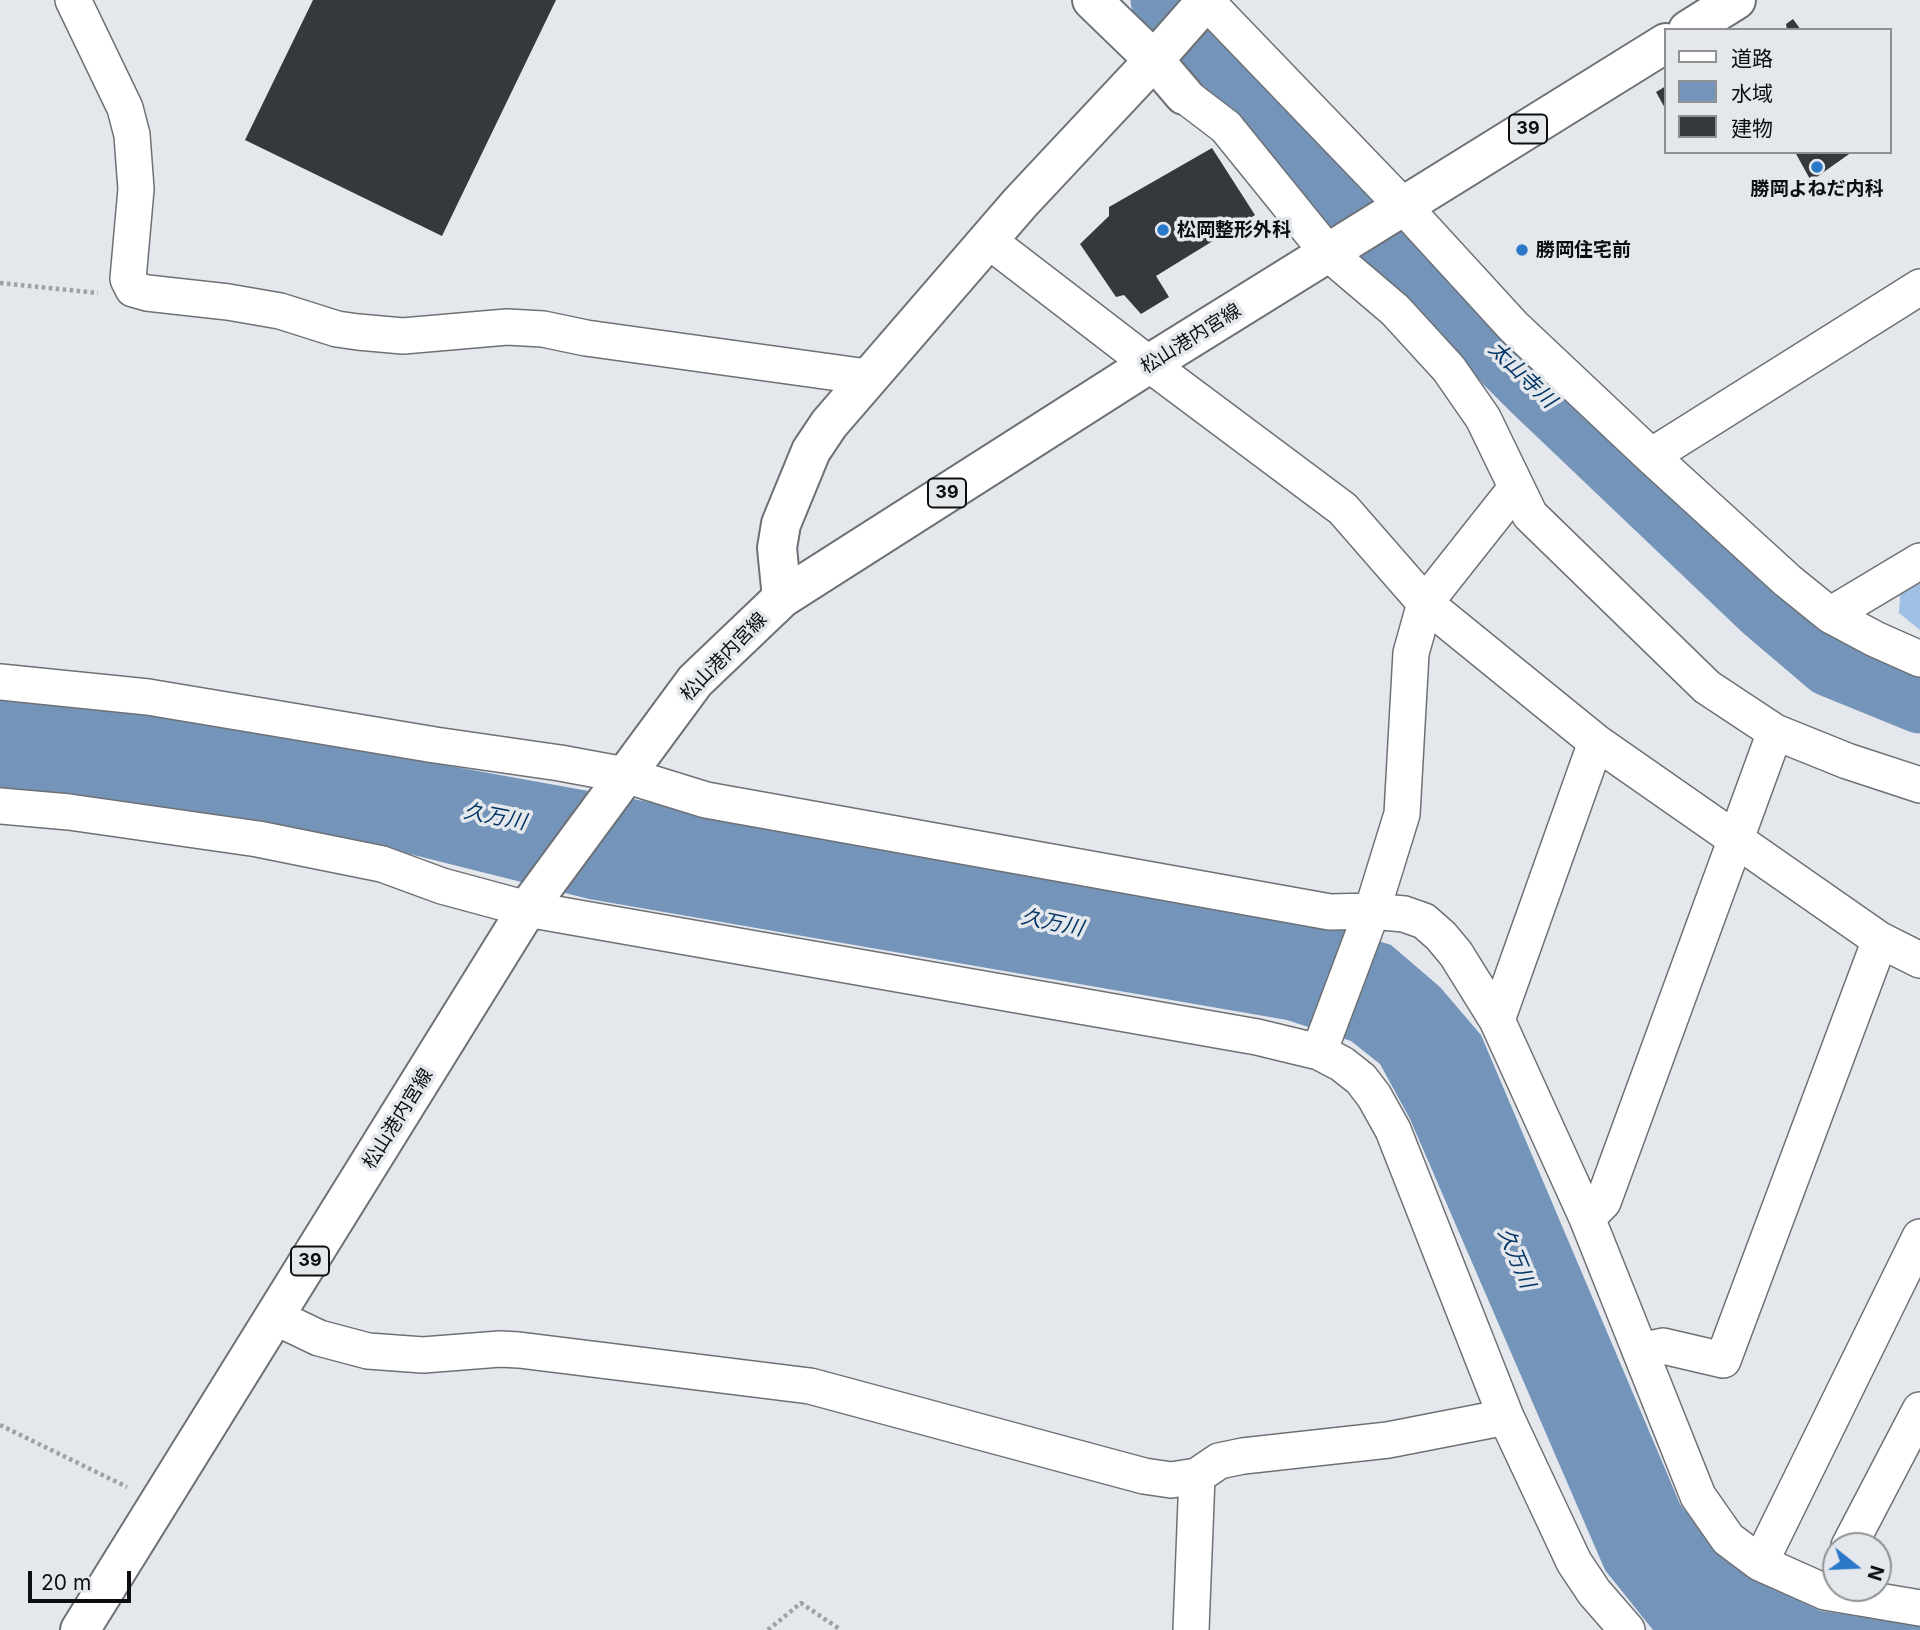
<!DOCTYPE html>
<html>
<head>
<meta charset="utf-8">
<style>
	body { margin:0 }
	#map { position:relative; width:1920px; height:1630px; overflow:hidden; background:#e4e8ed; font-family:Inter,"Noto Sans JP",sans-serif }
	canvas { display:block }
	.legend { position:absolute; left:1664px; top:28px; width:228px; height:126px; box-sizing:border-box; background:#e4e8ed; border:2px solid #8e9194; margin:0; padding:9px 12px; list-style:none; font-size:21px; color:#0c0e0f }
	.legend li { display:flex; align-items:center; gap:14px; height:35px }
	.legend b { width:35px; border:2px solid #8e9194 }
	.north { position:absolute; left:1822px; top:1532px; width:70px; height:70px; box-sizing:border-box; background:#e4e8ed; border:2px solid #8e9194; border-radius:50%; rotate:108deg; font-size:19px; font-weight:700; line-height:28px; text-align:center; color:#0c0e0f }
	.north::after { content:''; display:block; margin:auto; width:24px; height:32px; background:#2b78c8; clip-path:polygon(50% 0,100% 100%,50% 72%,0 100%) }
	.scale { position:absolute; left:28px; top:1571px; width:103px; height:32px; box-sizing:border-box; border:4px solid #0c0e0f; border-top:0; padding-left:9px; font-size:21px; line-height:24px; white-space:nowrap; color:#0c0e0f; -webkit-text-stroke:5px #e4e8ed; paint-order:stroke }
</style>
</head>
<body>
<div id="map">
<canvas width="1920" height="1630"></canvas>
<ul class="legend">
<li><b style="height:9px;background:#fff"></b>道路</li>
<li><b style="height:19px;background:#7494ba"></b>水域</li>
<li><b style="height:19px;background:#35393d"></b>建物</li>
</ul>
<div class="north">N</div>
<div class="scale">20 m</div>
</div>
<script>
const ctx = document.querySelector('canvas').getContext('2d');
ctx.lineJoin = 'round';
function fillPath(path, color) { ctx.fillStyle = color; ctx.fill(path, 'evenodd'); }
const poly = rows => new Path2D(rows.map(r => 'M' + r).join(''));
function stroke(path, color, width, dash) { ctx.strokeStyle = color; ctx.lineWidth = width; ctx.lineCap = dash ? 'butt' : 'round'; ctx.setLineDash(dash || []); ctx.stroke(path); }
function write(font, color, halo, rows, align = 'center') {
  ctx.font = font + ' Inter,"Noto Sans JP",sans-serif'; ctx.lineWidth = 7; ctx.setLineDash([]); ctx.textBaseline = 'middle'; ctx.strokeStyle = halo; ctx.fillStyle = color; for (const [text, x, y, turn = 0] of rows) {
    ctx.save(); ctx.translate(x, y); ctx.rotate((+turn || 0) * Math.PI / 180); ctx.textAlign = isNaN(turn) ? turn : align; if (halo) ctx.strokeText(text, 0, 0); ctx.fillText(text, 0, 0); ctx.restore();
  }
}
fillPath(poly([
	[1920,568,1920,630,1899,613,1901,580]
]), '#9fbfe5');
fillPath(poly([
	[0,697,190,719,1330,925,1391,945,1440,987,1481,1035,1680,1504,1713,1547,1771,1588,1821,1611,1920,1625,1920,1630,1653,1630,1605,1570,1410,1119,1380,1064,1351,1041,1287,1020,589,899,370,844,0,791]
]), '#7494ba');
stroke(poly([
	[1161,0,1323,181,1533,391,1762,609,1829,666,1920,703]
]), '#7494ba', 61);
fillPath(poly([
	[313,0,556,0,442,236,245,140],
	[1793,19,1801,30,1787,30,1786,24],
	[1666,86,1666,110,1656,92],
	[1212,148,1255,215,1156,276,1169,297,1141,314,1124,295,1116,297,1080,244,1109,216,1109,207],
	[1795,152,1852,152,1811,181]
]), '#35393d');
const street = poly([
	[73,0,125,108,132,135,136,189,128,279,133,289,147,293,228,302,280,311,337,329,358,332,403,336,507,327,543,329,586,338,867,377],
	[1205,0,1404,207,1514,327,1651,456,1788,581,1830,615,1875,639,1920,659],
	[1184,95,1226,127,1328,253,1395,310,1449,369,1483,418,1530,515,1707,687,1775,732,1847,761,1920,785],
	[989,241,1149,364,1343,509,1425,603,1596,742,1880,940,1920,960],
	[1651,456,1920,287],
	[1830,615,1920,561],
	[0,682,148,697,435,745,560,763,625,775,706,800,1330,912,1372,911,1404,914,1424,921,1441,936,1456,954,1497,1020,1587,1218,1698,1496,1728,1539,1760,1563,1825,1592,1920,1608],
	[0,806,69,812,258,839,382,864,442,886,527,909,1257,1037,1319,1052,1342,1064,1361,1079,1374,1096,1393,1130,1506,1417,1574,1562,1594,1592,1627,1630],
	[1497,1020,1596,742],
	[1319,1052,1372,911,1402,814,1411,653,1425,603,1516,488],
	[1587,1218,1603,1202,1775,732],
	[275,1317,319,1338,368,1351,423,1355,500,1349,519,1350,810,1386,1144,1476,1171,1480,1197,1476,1219,1461,1243,1456,1388,1440,1506,1417],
	[1640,1351,1663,1346,1723,1360,1880,940],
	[1849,1546,1920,1410],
	[1760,1563,1920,1237],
	[1191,1630,1197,1476]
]);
const secondary = poly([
	[1092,0,1154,60,1184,95],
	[782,598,777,548,781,524,811,451,829,424,1020,203,1154,60,1206,1]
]);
const primary = poly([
	[1688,30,1736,0],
	[80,1630,527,909,695,681,782,598,1149,364,1666,43]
]);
stroke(street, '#6d7175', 38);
stroke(secondary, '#6d7175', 42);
stroke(primary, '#6d7175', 42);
stroke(poly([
	[0,283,98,293],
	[0,1425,127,1487],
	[768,1630,801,1603,841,1630]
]), '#9da0a4', 4.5, [3.5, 3.5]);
stroke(street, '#fff', 35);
stroke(secondary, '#fff', 38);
stroke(primary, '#fff', 38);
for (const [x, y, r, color] of [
	[1817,167,7,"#2b78c8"],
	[1163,230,7,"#2b78c8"],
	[1522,250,7,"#2b78c8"]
]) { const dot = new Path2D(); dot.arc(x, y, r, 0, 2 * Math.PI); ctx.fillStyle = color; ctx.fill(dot); stroke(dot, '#e4e8ed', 2.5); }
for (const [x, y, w] of [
	[1528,129,38],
	[947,493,38],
	[310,1261,38]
]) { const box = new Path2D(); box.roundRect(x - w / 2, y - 14.5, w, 29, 5); ctx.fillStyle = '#e4e8ed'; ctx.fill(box); stroke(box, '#0c0e0f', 2); }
write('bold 18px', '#0c0e0f', null, [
	["39",1528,129],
	["39",947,493],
	["39",310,1261]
]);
write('bold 19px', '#0c0e0f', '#e4e8ed', [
	["勝岡よねだ内科",1817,189,"center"],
	["松岡整形外科",1177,230],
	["勝岡住宅前",1536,250]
], 'left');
write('19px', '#0c0e0f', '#e4e8ed', [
	["松山港内宮線",1191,339,-32],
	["松山港内宮線",724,657,-46],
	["松山港内宮線",398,1119,-58]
]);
write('italic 21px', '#043766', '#e4e8ed', [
	["太山寺川",1522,375,44],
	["久万川",495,817,11],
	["久万川",1052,923,12],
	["久万川",1516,1258,67]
]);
</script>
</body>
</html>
